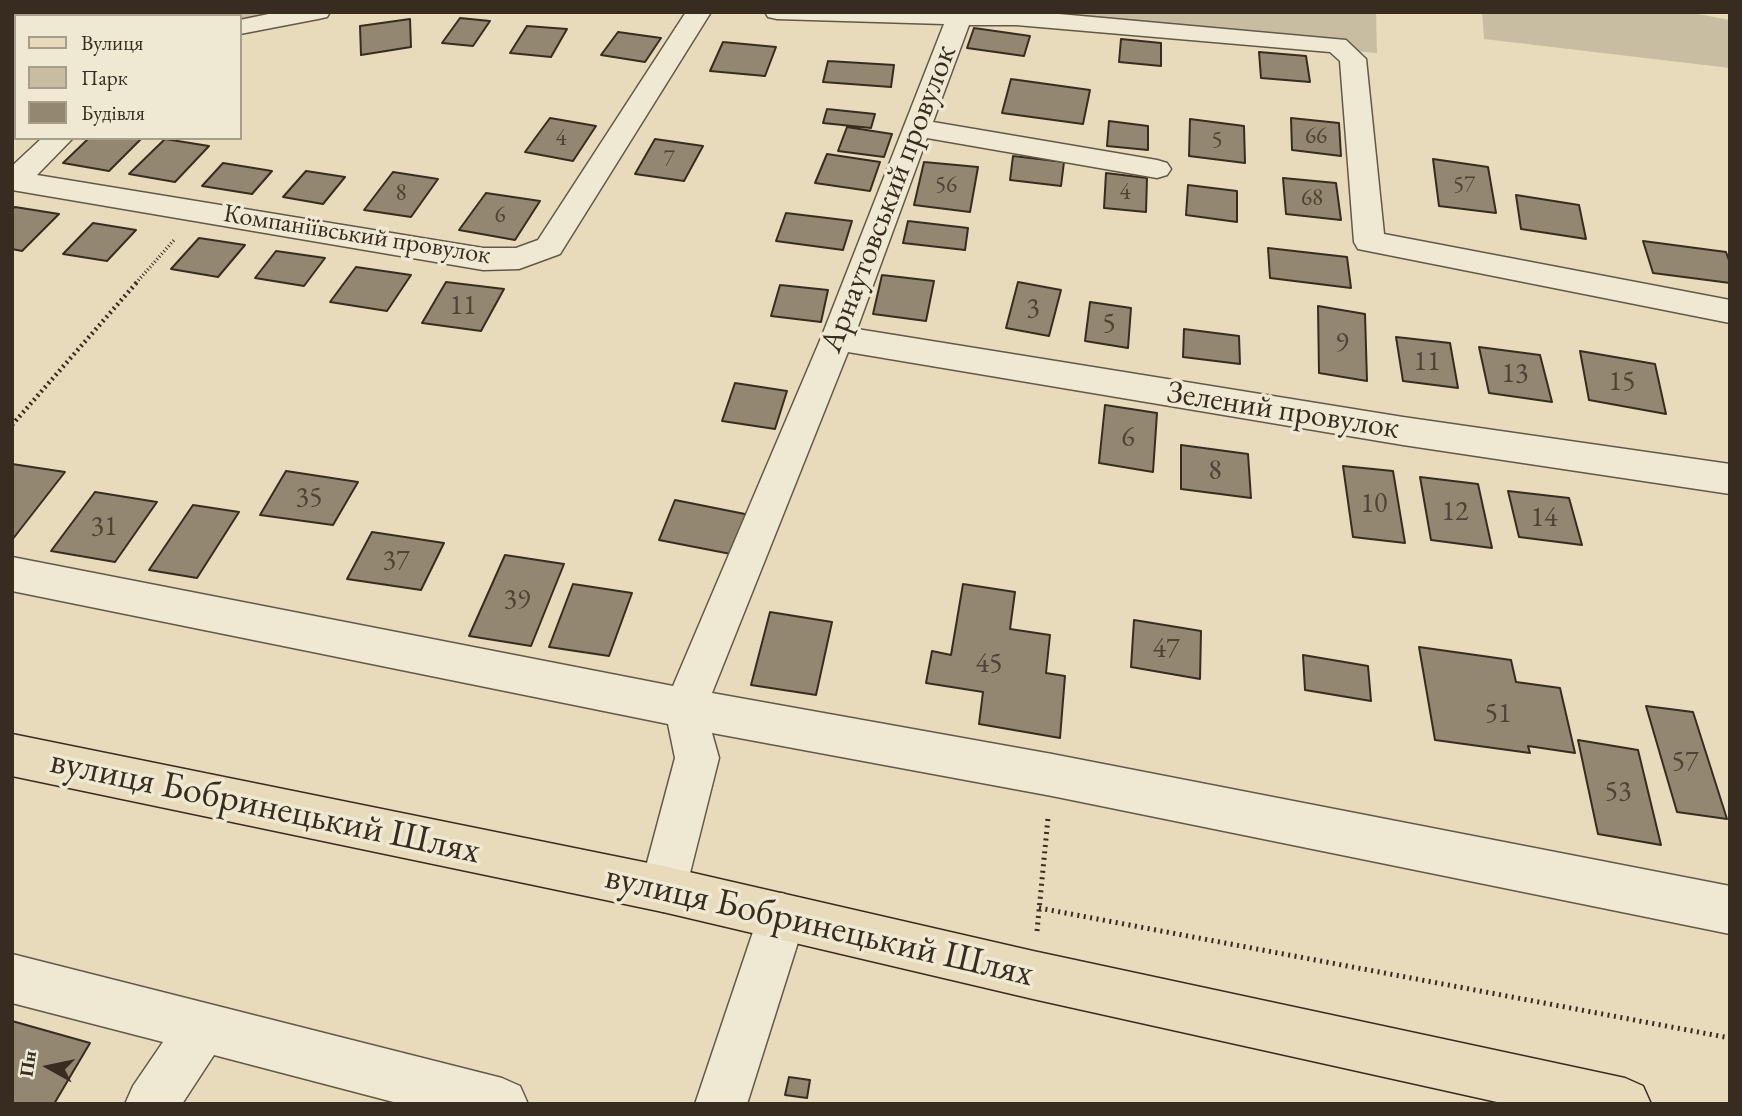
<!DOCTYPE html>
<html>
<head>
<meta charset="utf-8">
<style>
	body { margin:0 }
	#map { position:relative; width:1742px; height:1116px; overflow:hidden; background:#e7dbbb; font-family:"EB Garamond",serif }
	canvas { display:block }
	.frame { position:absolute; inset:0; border:14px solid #382c21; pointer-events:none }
	.legend { position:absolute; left:14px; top:14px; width:228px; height:126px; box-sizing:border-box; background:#efe8d3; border:2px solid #a69d8c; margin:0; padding:9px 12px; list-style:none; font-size:21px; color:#382c21 }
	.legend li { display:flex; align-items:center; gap:14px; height:35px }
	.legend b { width:35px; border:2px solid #a69d8c }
	.north { position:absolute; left:14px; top:1032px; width:70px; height:70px; -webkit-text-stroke:5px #efe8d3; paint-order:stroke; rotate:279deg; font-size:19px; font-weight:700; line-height:28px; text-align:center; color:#382c21 }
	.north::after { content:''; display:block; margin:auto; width:24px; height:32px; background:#382c21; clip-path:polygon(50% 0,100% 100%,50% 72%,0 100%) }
</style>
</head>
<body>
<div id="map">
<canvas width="1742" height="1116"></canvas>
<div class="frame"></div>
<ul class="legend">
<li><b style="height:9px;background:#e7dbbb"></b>Вулиця</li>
<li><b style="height:19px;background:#c9bda1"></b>Парк</li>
<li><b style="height:19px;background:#938771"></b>Будівля</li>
</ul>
<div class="north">Пн</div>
</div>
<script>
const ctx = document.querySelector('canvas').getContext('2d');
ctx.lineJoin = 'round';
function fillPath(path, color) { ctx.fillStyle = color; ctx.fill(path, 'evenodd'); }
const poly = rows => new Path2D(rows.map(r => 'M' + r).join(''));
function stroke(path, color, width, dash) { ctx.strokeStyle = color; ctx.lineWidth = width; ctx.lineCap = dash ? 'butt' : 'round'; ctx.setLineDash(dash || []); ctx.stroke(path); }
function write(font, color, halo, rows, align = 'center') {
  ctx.font = font + ' "EB Garamond",serif'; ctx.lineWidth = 7; ctx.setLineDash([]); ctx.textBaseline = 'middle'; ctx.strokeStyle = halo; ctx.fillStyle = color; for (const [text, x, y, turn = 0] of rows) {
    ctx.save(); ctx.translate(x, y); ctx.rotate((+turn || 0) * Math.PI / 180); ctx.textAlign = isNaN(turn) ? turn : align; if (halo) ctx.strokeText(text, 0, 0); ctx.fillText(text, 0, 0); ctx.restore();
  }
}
fillPath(poly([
	[49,12,292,12,240,20,240,16,39,16],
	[788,12,1376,12,1377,53,1051,26],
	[1482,12,1687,12,1730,20,1730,68,1484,39]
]), '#c9bda1');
const building = poly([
	[460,18,490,21,473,46,442,43,460,18],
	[410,19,411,47,361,55,360,26,410,19],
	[527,26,567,29,551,57,510,53,527,26],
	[974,28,1030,36,1024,56,967,48,974,28],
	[618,32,661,38,645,62,601,55,618,32],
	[1121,39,1161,43,1161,66,1119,62,1121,39],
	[723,42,776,47,765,76,710,71,723,42],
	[1259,52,1306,56,1310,82,1261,78,1259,52],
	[828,61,894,65,891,87,823,82,828,61],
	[1011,79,1090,90,1083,124,1002,113,1011,79],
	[827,109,875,114,871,128,823,123,827,109],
	[550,118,596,126,573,161,525,152,550,118],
	[1291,118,1339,123,1341,156,1292,150,1291,118],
	[1190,119,1244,126,1245,163,1189,156,1190,119],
	[1109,121,1148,126,1148,150,1107,146,1109,121],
	[847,127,892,134,884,157,838,151,847,127],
	[89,138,138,138,141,139,109,171,63,163,89,138],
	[165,139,209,146,175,182,129,174,165,139],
	[655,139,703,146,684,181,635,174,655,139],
	[827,154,880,162,870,191,815,183,827,154],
	[1013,156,1064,162,1061,186,1010,180,1013,156],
	[1433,159,1488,167,1496,213,1439,206,1433,159],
	[924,162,978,167,970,212,914,205,924,162],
	[223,163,272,171,252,194,202,186,223,163],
	[306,171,345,177,323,204,283,197,306,171],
	[393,172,438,179,411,217,364,210,393,172],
	[1106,173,1147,178,1146,212,1104,208,1106,173],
	[1283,178,1336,183,1341,220,1286,214,1283,178],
	[1188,185,1237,191,1237,222,1186,215,1188,185],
	[486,193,540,201,515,240,459,230,486,193],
	[1516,195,1579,205,1586,239,1521,229,1516,195],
	[15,207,59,214,22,251,12,249,12,209,15,207],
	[786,213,852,221,843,250,776,241,786,213],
	[908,221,968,228,965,250,903,243,908,221],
	[93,223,136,230,107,261,63,254,93,223],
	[199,238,245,245,218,277,171,269,199,238],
	[1643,241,1726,252,1730,263,1730,283,1653,273,1643,241],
	[1268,248,1347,257,1351,288,1270,278,1268,248],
	[276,251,325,258,304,286,255,278,276,251],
	[356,267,411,275,387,311,330,302,356,267],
	[882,275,934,281,926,321,873,314,882,275],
	[446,282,504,289,481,331,422,323,446,282],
	[1018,282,1061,290,1049,336,1006,328,1018,282],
	[780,285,828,290,821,322,771,316,780,285],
	[1090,302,1131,308,1128,348,1085,341,1090,302],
	[1318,306,1365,314,1367,381,1319,373,1318,306],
	[1184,329,1239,336,1240,364,1183,357,1184,329],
	[1396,337,1450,343,1458,388,1403,381,1396,337],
	[1479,347,1540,355,1552,402,1489,393,1479,347],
	[1580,351,1655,364,1666,414,1589,400,1580,351],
	[735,383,787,391,775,429,722,421,735,383],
	[1105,405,1157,413,1153,472,1099,463,1105,405],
	[1181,445,1248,454,1251,498,1181,489,1181,445],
	[12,464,65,472,12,540,12,464],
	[1343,466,1393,471,1405,543,1353,537,1343,466],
	[286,471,358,482,333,525,260,515,286,471],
	[1420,477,1478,484,1492,548,1431,540,1420,477],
	[1508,491,1569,498,1582,545,1519,537,1508,491],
	[95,492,157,502,115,562,51,551,95,492],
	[675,500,750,515,736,555,659,540,675,500],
	[193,505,239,512,197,578,149,570,193,505],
	[372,532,444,543,421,590,347,579,372,532],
	[505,555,564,564,531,646,469,636,505,555],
	[573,584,632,593,609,656,549,647,573,584],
	[963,584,1015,592,1010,629,1050,635,1046,673,1065,676,1060,738,979,724,983,692,926,683,932,651,951,655,963,584],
	[770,612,832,622,816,695,751,685,770,612],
	[1134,620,1201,631,1200,679,1131,667,1134,620],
	[1419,647,1511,660,1516,682,1560,688,1575,753,1528,746,1530,753,1435,740,1419,647],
	[1303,655,1368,666,1371,701,1305,690,1303,655],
	[1646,706,1693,712,1727,819,1677,812,1646,706],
	[1578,740,1638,750,1661,845,1598,834,1578,740],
	[12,1021,90,1043,54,1104,12,1104,12,1021],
	[789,1077,810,1080,807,1098,785,1095,789,1077]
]);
fillPath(building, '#938771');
stroke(building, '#382c21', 2);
const minor = poly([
	[278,12,330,12,327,17,318,19,240,34,240,20,278,12],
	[686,12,711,12,560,254,519,269,483,270,12,190,12,166,42,138,73,138,37,175,483,248,516,248,538,240,686,12],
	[765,12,1037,12,1346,40,1366,59,1384,234,1730,300,1730,323,1358,249,1354,242,1340,61,1330,52,1016,25,969,25,933,122,1157,160,1167,163,1171,169,1167,175,1157,178,927,138,857,329,1403,417,1730,464,1730,494,1403,445,848,352,712,693,1052,754,1730,886,1730,934,1052,796,712,733,719,758,686,889,680,906,663,912,646,906,640,889,675,758,668,724,12,591,12,557,673,686,821,338,944,24,777,19,768,17,765,12],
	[12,78,16,78,16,94,12,94,12,78],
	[782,893,799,900,806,917,747,1104,695,1104,758,917,765,900,782,893],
	[12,954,502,1078,520,1086,528,1104,401,1104,214,1055,182,1104,125,1104,133,1086,163,1042,12,1003,12,954]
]);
const major = poly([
	[12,734,663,866,1033,951,1625,1078,1643,1086,1651,1104,1506,1104,1033,999,663,912,12,776,12,734]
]);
stroke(minor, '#645848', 3);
stroke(major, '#382c21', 3);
stroke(poly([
	[136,283,175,239]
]), '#382c21', 3.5, [1, 2.5]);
stroke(poly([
	[12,425,138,281]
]), '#382c21', 4.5, [2, 3.5]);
stroke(poly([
	[1039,908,1730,1038],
	[1037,931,1048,818]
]), '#382c21', 5, [2, 4.5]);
fillPath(minor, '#efe8d3');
fillPath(major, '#e7dbbb');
write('23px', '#4f4335', null, [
	["66",1316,137],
	["4",561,139],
	["5",1217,141],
	["7",669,160],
	["56",946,186],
	["57",1464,186],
	["4",1125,193],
	["8",401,194],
	["68",1312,199],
	["6",500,216]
]);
write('26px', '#382c21', '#efe8d3', [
	["Компаніївський провулок",357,235,9]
]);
write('28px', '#4f4335', null, [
	["11",463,306],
	["3",1033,309],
	["5",1109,324],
	["9",1342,343],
	["11",1427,362],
	["13",1515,374],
	["15",1622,382],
	["6",1128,438],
	["8",1215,471],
	["35",309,498],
	["10",1374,504],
	["12",1455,512],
	["14",1544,518],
	["31",104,527],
	["37",396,561],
	["39",517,600],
	["47",1166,649],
	["45",989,664],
	["51",1498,714],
	["57",1685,762],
	["53",1618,792]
]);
write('32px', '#382c21', '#efe8d3', [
	["Арнаутовський провулок",889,199,-69],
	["Зелений провулок",1283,411,9]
]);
write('38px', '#382c21', '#efe8d3', [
	["вулиця Бобринецький Шлях",265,807,12],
	["вулиця Бобринецький Шлях",819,926,13]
]);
</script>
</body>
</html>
